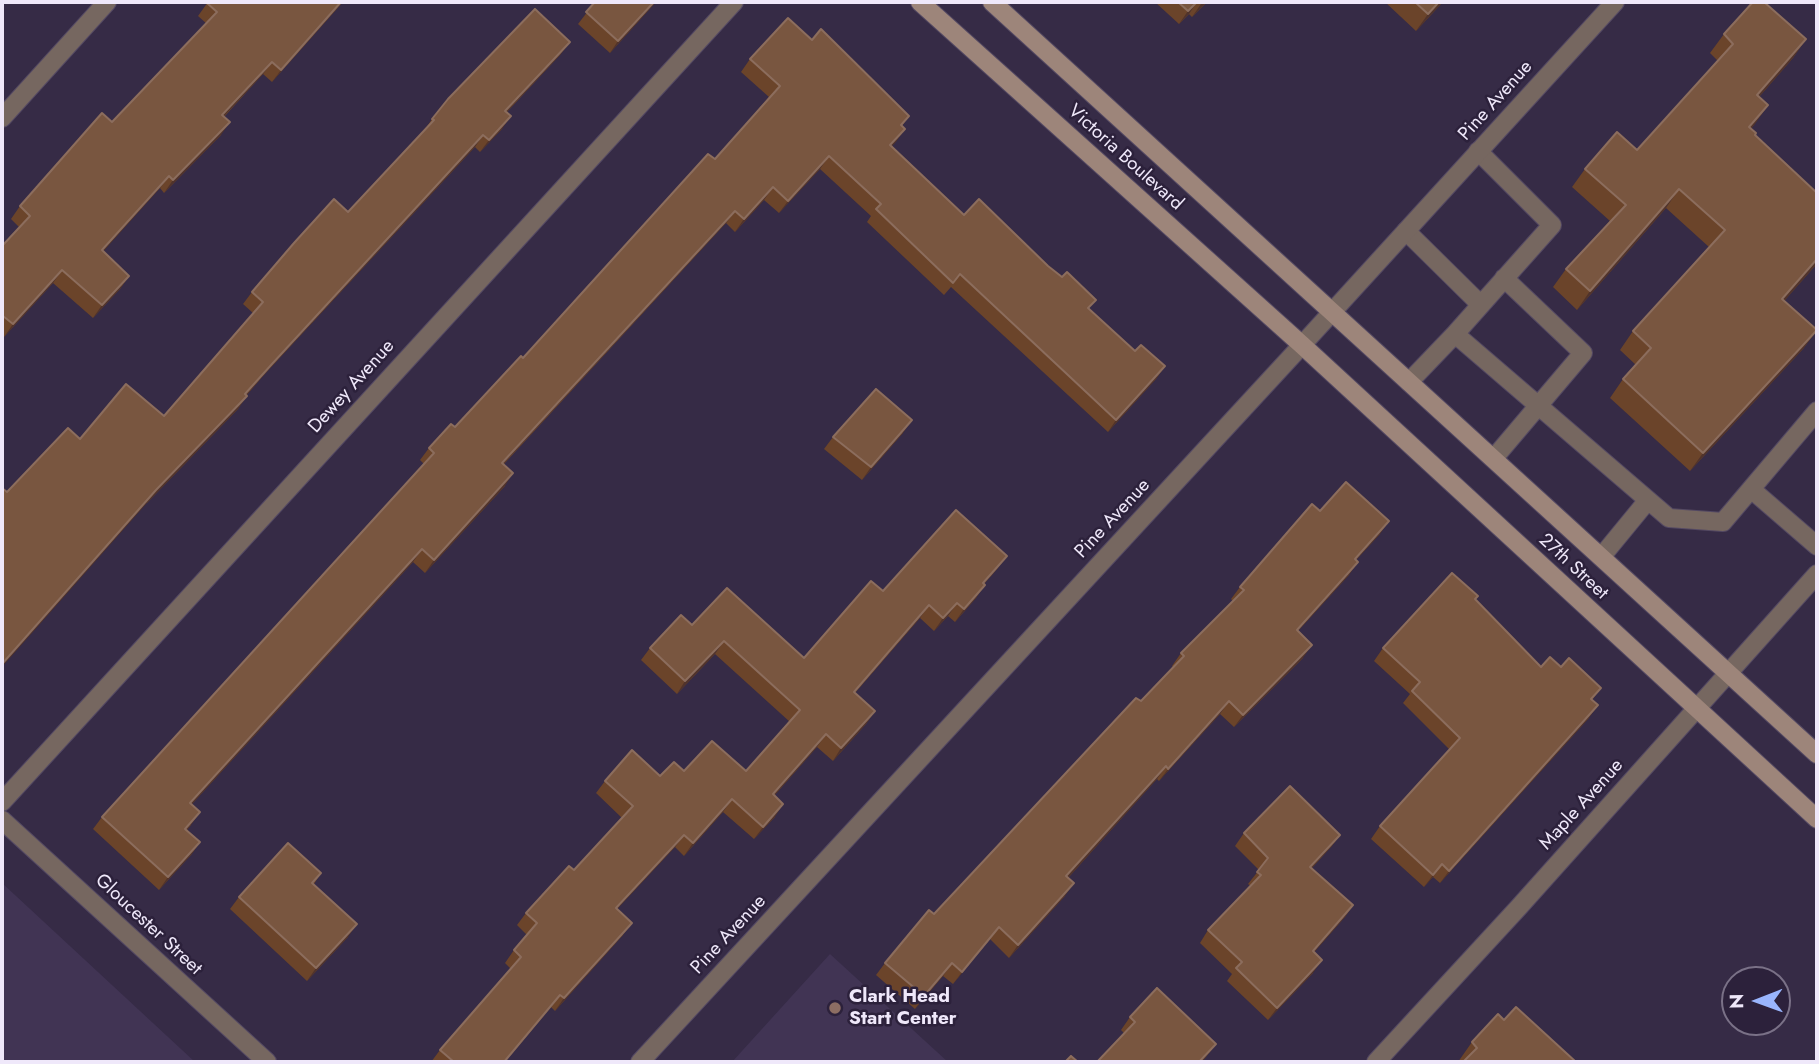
<!DOCTYPE html>
<html>
<head>
<meta charset="utf-8">
<style>
	body { margin:0 }
	#map { position:relative; width:1819px; height:1064px; overflow:hidden; background:#362b46; font-family:Jost,sans-serif }
	canvas { display:block }
	.frame { position:absolute; inset:0; border:4px solid #efe8fa; pointer-events:none }
	.north { position:absolute; left:1721px; top:966px; width:70px; height:70px; box-sizing:border-box; background:#2c213b; border:2px solid #7a7187; border-radius:50%; rotate:269deg; font-size:19px; font-weight:700; line-height:28px; text-align:center; color:#efe8fa }
	.north::after { content:''; display:block; margin:auto; width:24px; height:32px; background:#99b5fd; clip-path:polygon(50% 0,100% 100%,50% 72%,0 100%) }
</style>
</head>
<body>
<div id="map">
<canvas width="1819" height="1064"></canvas>
<div class="frame"></div>
<div class="north">N</div>
</div>
<script>
const ctx = document.querySelector('canvas').getContext('2d');
ctx.lineJoin = 'round';
function fillPath(path, color) { ctx.fillStyle = color; ctx.fill(path, 'evenodd'); }
const poly = rows => new Path2D(rows.map(r => 'M' + r).join(''));
function stroke(path, color, width, dash) { ctx.strokeStyle = color; ctx.lineWidth = width; ctx.lineCap = dash ? 'butt' : 'round'; ctx.setLineDash(dash || []); ctx.stroke(path); }
function write(font, color, halo, rows, align = 'center') {
  ctx.font = font + ' Jost,sans-serif'; ctx.lineWidth = 5; ctx.setLineDash([]); ctx.textBaseline = 'middle'; ctx.strokeStyle = halo; ctx.fillStyle = color; for (const [text, x, y, turn = 0] of rows) {
    ctx.save(); ctx.translate(x, y); ctx.rotate((+turn || 0) * Math.PI / 180); ctx.textAlign = isNaN(turn) ? turn : align; if (halo) ctx.strokeText(text, 0, 0); ctx.fillText(text, 0, 0); ctx.restore();
  }
}
fillPath(poly([
	[2,883,195,1062,2,1062],
	[830,954,948,1062,732,1062]
]), '#413454');
const lane = poly([
	[1478,151,1552,225,1455,334,1669,518,1723,522,1817,411],
	[1406,231,1481,305],
	[1409,382,1455,334],
	[1494,458,1583,353,1504,278],
	[1751,489,1817,546],
	[1602,556,1648,500]
]);
const street = poly([
	[2,118,107,2],
	[2,802,734,2],
	[2,820,267,1062],
	[640,1062,1302,345,1615,2],
	[1376,1062,1519,907,1817,574]
]);
const secondary = poly([
	[920,2,1302,345,1817,819],
	[992,2,1817,754]
]);
stroke(lane, '#544963', 20);
stroke(street, '#544963', 20);
stroke(secondary, '#544963', 20);
stroke(lane, '#766760', 18);
stroke(street, '#766760', 18);
stroke(secondary, '#9d857a', 18);
fillPath(poly([
	[208,2,343,2,272,82,263,74,224,117,221,135,164,193,160,188,103,251,129,276,120,289,93,318,53,283,4,337,2,335,2,246,19,227,11,219,20,206,112,122,207,24,198,16],
	[595,2,656,2,610,53,578,24],
	[1155,2,1207,2,1192,17,1189,14,1179,24],
	[1385,2,1443,2,1416,31],
	[1724,34,1806,39,1793,58,1759,97,1768,105,1751,129,1755,135,1817,193,1817,268,1815,266,1784,301,1817,330,1803,349,1690,471,1610,398,1623,379,1636,365,1620,350,1633,331,1709,247,1666,208,1577,310,1553,287,1566,269,1610,221,1572,187,1585,169,1637,150,1718,61,1710,53],
	[812,40,909,116,902,126,905,129,892,146,964,215,1089,309,1135,351,1165,366,1156,379,1108,432,951,287,944,295,867,222,871,216,820,169,779,213,764,200,735,232,726,223,504,464,505,486,425,573,413,562,192,804,191,825,187,830,200,842,191,855,159,890,93,829,102,817,424,464,420,460,429,448,455,427,523,358,715,159,769,97,741,72,750,59],
	[561,54,507,112,502,129,480,152,475,147,263,376,246,396,238,409,147,503,7,492,80,439,164,416,253,313,243,304,252,292,348,212,424,131,432,119],
	[903,433,862,480,824,449,833,437],
	[1320,511,1380,534,1356,560,1349,575,1298,631,1303,658,1234,727,1220,714,1159,781,1157,779,1068,878,1065,896,1009,958,990,939,953,984,943,976,915,1009,876,975,885,963,934,914,1173,667,1172,666,1181,653,1233,601,1231,599,1240,587],
	[998,568,984,584,976,598,955,622,948,616,934,631,920,618,855,693,875,711,866,724,833,761,817,747,774,796,775,817,754,839,723,812,684,856,675,847,617,909,623,935,555,1011,551,1007,505,1062,431,1062,440,1050,511,969,505,963,514,950,527,935,517,925,526,913,574,870,622,818,596,793,605,781,660,776,684,771,746,771,790,722,715,654,677,694,641,660,650,648,692,625,804,658,883,591],
	[1478,596,1476,600,1541,667,1561,667,1601,688,1592,700,1589,718,1440,883,1433,877,1424,887,1371,839,1380,826,1450,750,1403,703,1410,694,1374,661,1383,648],
	[1244,833,1340,835,1331,847,1312,868,1353,905,1345,917,1314,952,1313,973,1268,1020,1227,981,1232,974,1200,943,1208,930,1251,886,1248,884,1259,870,1235,846],
	[321,873,314,884,348,937,307,981,230,909,239,897],
	[1130,1017,1216,1044,1202,1062,1097,1062,1124,1033,1121,1030],
	[1504,1020,1576,1062,1458,1062,1472,1042]
]), '#6b442a');
fillPath(poly([
	[341,2,343,2,272,82,281,70],
	[654,2,656,2,610,53,618,41],
	[1197,2,1189,14,1179,24,1188,11],
	[1204,2,1207,2,1192,17,1201,4],
	[1439,2,1443,2,1416,31,1428,14],
	[1806,39,1793,58,1744,114,1757,95],
	[570,42,561,54,496,123,505,111],
	[272,62,263,74,213,128,222,115],
	[1768,105,1755,124,1735,146,1749,127],
	[511,116,502,129,480,152,489,140],
	[230,122,221,135,164,193,173,180],
	[905,129,896,142,881,157,890,145],
	[483,135,475,147,263,376,237,406,247,396,238,409,147,503,2,667,2,664,156,490],
	[829,156,820,169,779,213,788,201],
	[169,176,160,188,93,263,102,250],
	[773,187,764,200,735,232,744,219],
	[1679,189,1666,208,1577,310,1590,291],
	[735,211,726,223,493,475,502,463],
	[1817,259,1817,263,1815,266,1769,318,1782,299],
	[62,270,53,283,4,337,13,324],
	[129,276,120,289,93,318,102,305],
	[1817,330,1803,349,1690,471,1703,453],
	[1165,366,1156,379,1108,432,1116,420],
	[912,420,903,433,862,480,871,467],
	[513,473,505,486,425,573,434,560],
	[1389,521,1380,534,1346,571,1355,559],
	[422,549,413,562,182,815,190,803],
	[1007,556,998,568,974,595,983,583],
	[1358,562,1349,575,1288,642,1297,630],
	[985,585,976,598,955,622,964,609],
	[957,603,948,616,934,631,943,618],
	[929,605,920,618,845,704,854,692],
	[724,641,715,654,677,694,685,681],
	[1312,645,1303,658,1234,727,1243,715],
	[1229,701,1220,714,1159,781,1168,769],
	[1598,705,1589,718,1440,883,1449,871],
	[875,711,866,724,833,761,841,748],
	[826,734,817,747,764,807,773,794],
	[1166,766,1157,779,1058,889,1066,876],
	[732,799,723,812,684,856,693,843],
	[783,804,775,817,754,839,763,827],
	[200,812,191,825,176,841,185,829],
	[684,835,675,847,607,920,616,908],
	[1340,835,1331,847,1301,879,1310,867],
	[200,842,191,855,159,890,168,877],
	[1442,864,1433,877,1424,887,1433,875],
	[1074,883,1065,896,1009,958,1018,945],
	[1353,905,1345,917,1304,964,1313,951],
	[632,923,623,935,555,1011,564,998],
	[357,924,348,937,307,981,316,968],
	[999,927,990,939,953,984,962,972],
	[1322,960,1313,973,1268,1020,1277,1008],
	[952,963,943,976,915,1009,924,996],
	[560,995,551,1007,505,1062,504,1062],
	[1216,1044,1202,1062,1199,1062]
]), '#50332c');
const building = poly([
	[208,2,341,2,281,70,272,62,222,115,230,122,173,180,169,176,102,250,129,276,102,305,62,270,13,324,3,316,2,318,2,246,30,216,20,206,102,113,112,122,217,12,207,3,208,2],
	[595,2,654,2,618,41,586,12,595,2],
	[1178,2,1197,2,1188,11,1178,2],
	[1415,2,1439,2,1428,14,1415,2],
	[1753,2,1764,2,1806,39,1757,95,1768,105,1749,127,1756,133,1755,135,1817,193,1817,259,1782,299,1817,330,1703,453,1623,379,1651,348,1633,331,1725,230,1679,189,1590,291,1566,269,1626,205,1585,169,1617,132,1637,150,1733,44,1724,34,1753,2],
	[535,9,570,42,505,111,511,116,489,140,483,135,272,364,245,394,247,396,156,490,2,664,2,488,7,492,68,428,80,439,126,384,164,416,263,302,252,292,294,243,334,199,348,212,434,120,432,119,448,99,535,9],
	[788,18,812,40,821,29,909,116,901,125,905,129,890,145,964,215,979,199,1048,266,1062,277,1067,272,1096,300,1088,308,1135,351,1141,345,1165,366,1116,420,960,274,953,283,876,209,881,204,829,156,788,201,773,187,744,219,735,211,502,463,513,473,434,560,422,549,190,803,200,812,185,829,200,842,168,877,102,817,434,453,429,448,451,424,455,427,521,356,523,358,708,154,715,159,780,86,750,59,788,18],
	[876,389,912,420,871,467,833,437,876,389],
	[1346,482,1389,521,1355,559,1358,562,1297,630,1312,645,1243,715,1229,701,1168,769,1166,766,1066,876,1074,883,1018,945,999,927,962,972,952,963,924,996,885,963,929,910,934,914,1136,698,1141,701,1184,656,1181,653,1244,590,1240,587,1312,504,1320,511,1346,482],
	[956,510,1007,556,983,583,985,585,964,609,957,603,943,618,929,605,854,692,875,711,841,748,826,734,773,794,783,804,763,827,732,799,693,843,684,835,616,908,632,923,564,998,560,995,504,1062,454,1062,440,1050,521,957,514,950,537,923,526,913,569,866,574,870,633,806,605,781,632,750,660,776,674,762,684,771,712,741,746,771,800,710,724,641,685,681,650,648,681,615,692,625,727,588,804,658,871,581,883,591,956,510],
	[1452,573,1478,596,1475,599,1541,667,1550,657,1561,667,1569,658,1601,688,1591,699,1598,705,1449,871,1442,864,1433,875,1380,826,1460,738,1412,691,1420,682,1383,648,1452,573],
	[1290,786,1340,835,1310,867,1353,905,1313,951,1322,960,1277,1008,1236,968,1242,962,1208,930,1261,875,1257,872,1268,858,1244,833,1290,786],
	[288,843,321,873,312,883,357,924,316,968,239,897,288,843],
	[1157,988,1216,1044,1199,1062,1097,1062,1135,1022,1130,1017,1157,988],
	[1516,1007,1576,1062,1463,1062,1477,1048,1472,1042,1498,1014,1504,1020,1516,1007],
	[1071,1056,1078,1062,1065,1062,1071,1056]
]);
fillPath(building, '#795640');
stroke(building, '#8c6d5d', 2);
for (const [x, y, r, color] of [
	[835,1008,7,"#8d6e63"]
]) { const dot = new Path2D(); dot.arc(x, y, r, 0, 2 * Math.PI); ctx.fillStyle = color; ctx.fill(dot); stroke(dot, '#2c213b', 2.5); }
write('19px', '#efe8fa', '#2c213b', [
	["Pine Avenue",1496,101,-48],
	["Victoria Boulevard",1125,158,42],
	["Dewey Avenue",352,387,-48],
	["Pine Avenue",1113,519,-47],
	["27th Street",1573,567,43],
	["Maple Avenue",1582,805,-48],
	["Gloucester Street",148,925,43],
	["Pine Avenue",729,935,-47]
]);
write('bold 19px', '#efe8fa', '#2c213b', [
	["Clark Head",849,997],
	["Start Center",849,1019]
], 'left');
</script>
</body>
</html>
